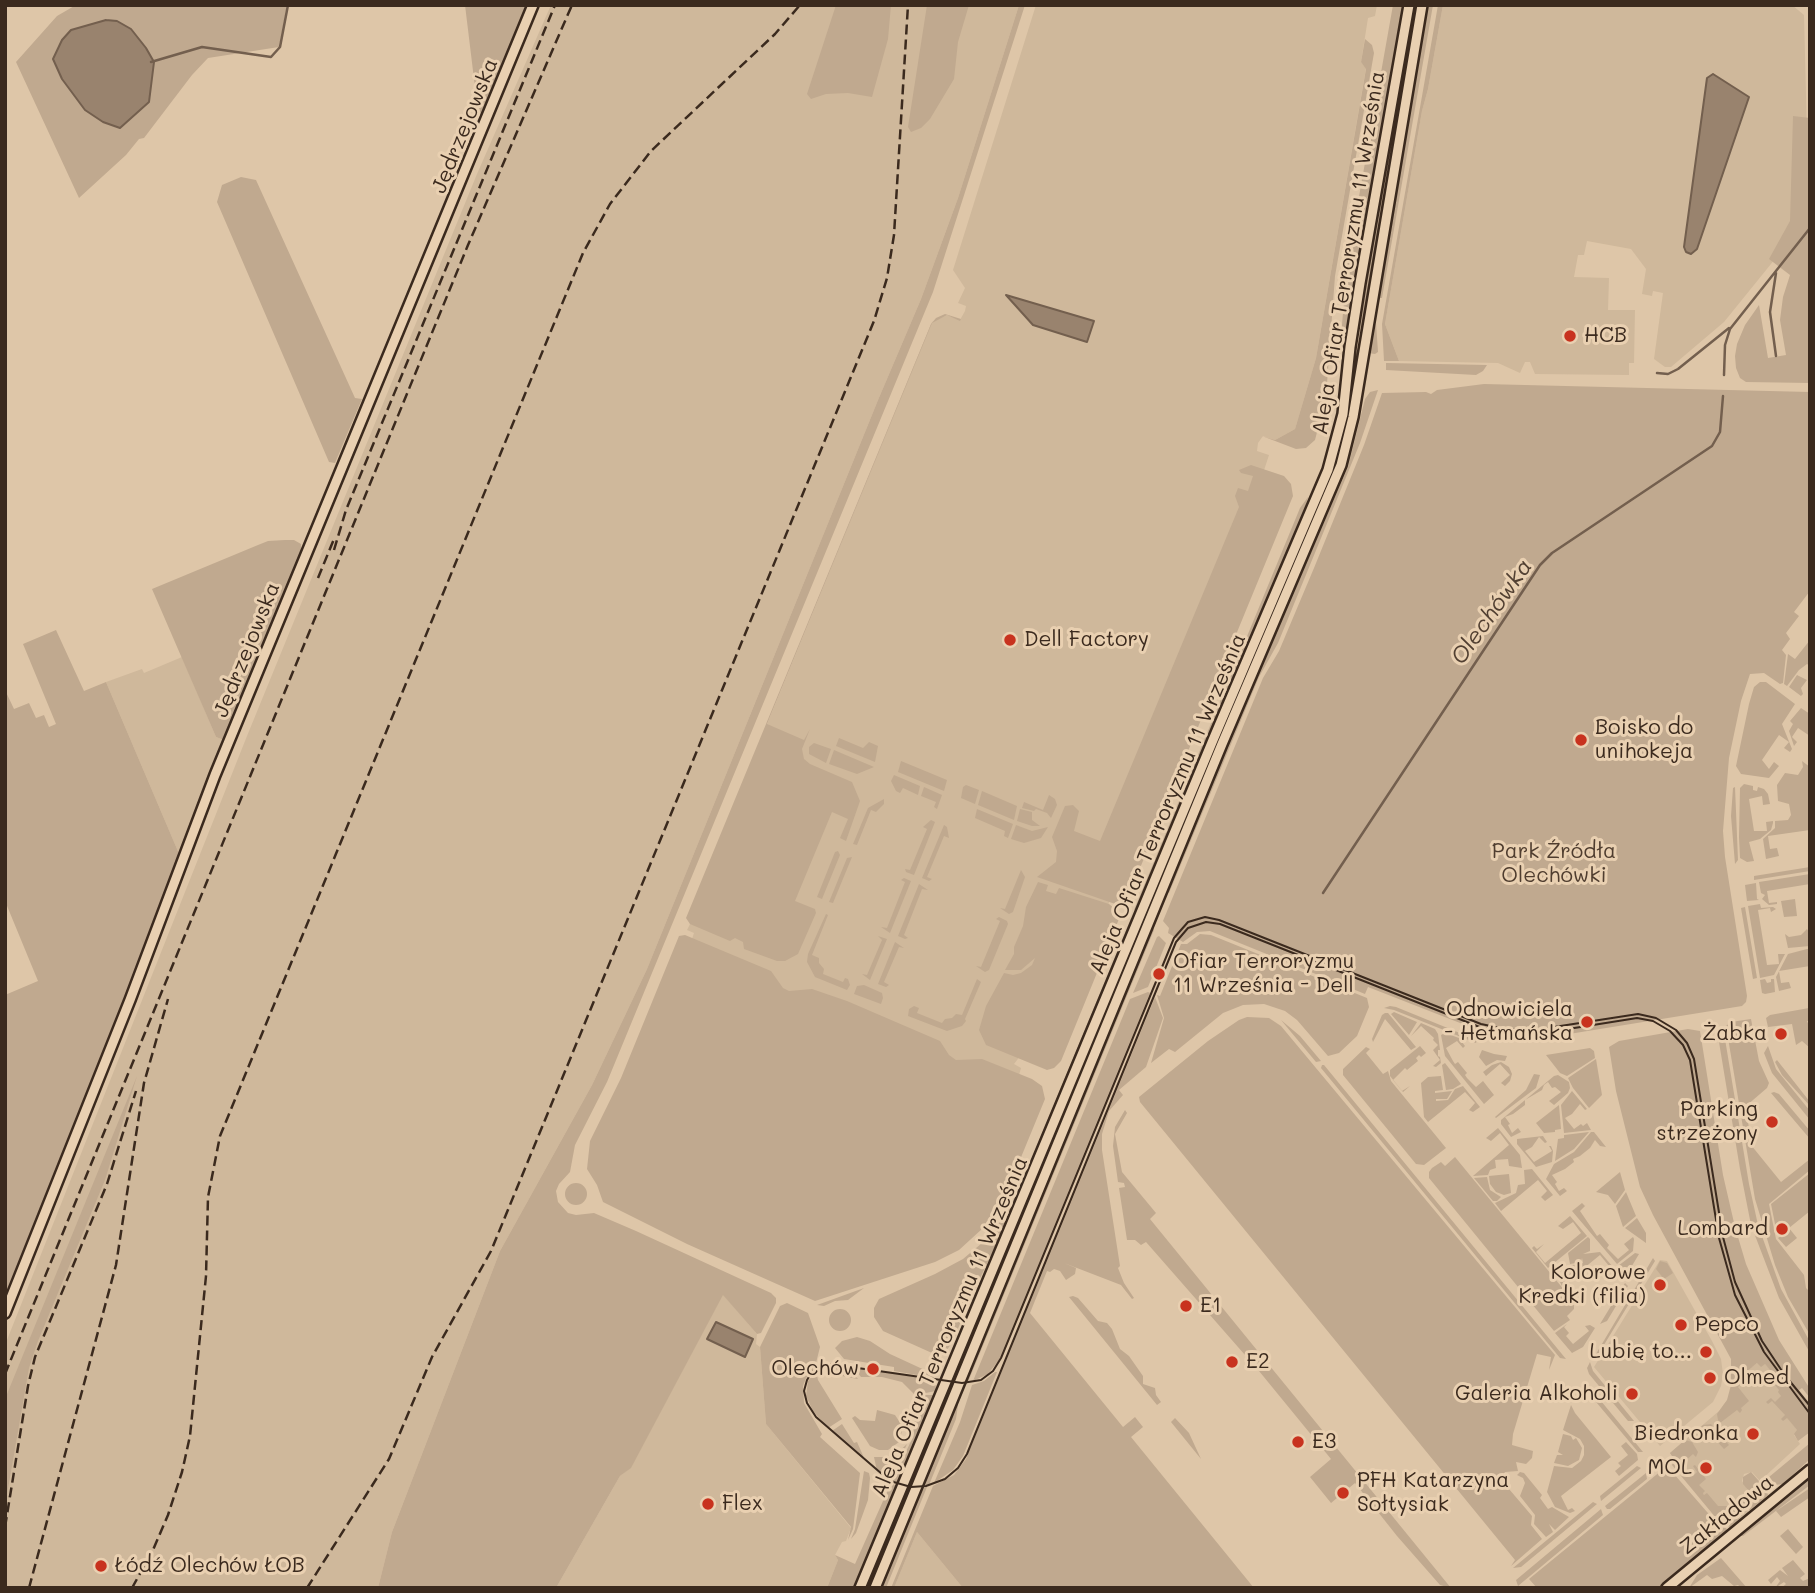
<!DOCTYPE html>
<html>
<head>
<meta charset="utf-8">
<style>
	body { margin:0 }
	#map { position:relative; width:1815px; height:1593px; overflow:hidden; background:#dec6a8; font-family:Mali,sans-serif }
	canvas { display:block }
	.frame { position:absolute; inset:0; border:7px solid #3b2a1e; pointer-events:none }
</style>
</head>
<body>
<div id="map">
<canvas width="1815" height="1593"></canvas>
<div class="frame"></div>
</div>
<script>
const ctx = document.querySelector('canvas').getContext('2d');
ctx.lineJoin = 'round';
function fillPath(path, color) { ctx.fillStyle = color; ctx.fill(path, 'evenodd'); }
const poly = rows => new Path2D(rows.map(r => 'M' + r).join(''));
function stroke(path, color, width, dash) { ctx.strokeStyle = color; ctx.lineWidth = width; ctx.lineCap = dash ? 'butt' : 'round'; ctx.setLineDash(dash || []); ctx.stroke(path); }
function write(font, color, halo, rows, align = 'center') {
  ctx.font = font + ' Mali,sans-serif'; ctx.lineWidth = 6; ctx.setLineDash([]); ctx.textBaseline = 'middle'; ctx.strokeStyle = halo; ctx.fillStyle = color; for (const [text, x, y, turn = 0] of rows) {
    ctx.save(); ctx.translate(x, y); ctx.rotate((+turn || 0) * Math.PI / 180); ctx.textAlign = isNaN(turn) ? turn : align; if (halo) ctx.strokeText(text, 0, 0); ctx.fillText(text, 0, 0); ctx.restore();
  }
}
fillPath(poly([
	[551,5,1019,5,958,198,921,299,878,400,647,969,592,1085,500,1251,392,1532,378,1588,5,1588,5,1345,247,736,477,174],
	[1036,5,1377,5,1375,16,1368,18,1361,62,1366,68,1316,358,1295,429,1275,440,1263,436,1258,443,1257,451,1269,455,1175,742,1076,983,1014,1064,1021,1068,977,1226,692,939,694,933,687,930,690,924,688,917,932,322,947,315,960,320,965,311,966,306,958,303,965,288,953,270],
	[1443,5,1792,5,1804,15,1809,217,1724,322,1671,367,1665,367,1654,359,1663,293,1653,291,1652,296,1642,294,1646,269,1631,249,1587,241,1584,255,1578,255,1574,277,1609,278,1608,310,1635,310,1634,363,1629,363,1629,375,1535,374,1530,362,1525,362,1520,373,1498,363,1399,361,1385,324,1422,111,1428,89],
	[182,657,216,737,224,740,180,856,106,682,142,669,144,673],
	[1660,1260,1667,1261,1712,1341,1721,1359,1723,1374,1721,1386,1713,1402,1660,1446,1594,1367],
	[723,1294,757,1334,756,1344,760,1347,766,1424,851,1528,846,1541,842,1542,835,1555,838,1560,827,1588,556,1588,620,1476,631,1467],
	[1757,1363,1765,1364,1771,1370,1766,1374,1780,1390,1785,1415,1798,1431,1794,1435,1800,1444,1760,1481,1752,1472,1744,1474,1742,1481,1748,1490,1741,1500,1749,1513,1731,1528,1670,1453,1719,1411,1737,1387,1748,1378,1744,1373],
	[917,1532,963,1588,894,1588]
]), '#cfb89b');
fillPath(poly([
	[76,5,287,5,279,47,208,58,192,75,144,138,139,139,126,155,79,198,16,62,57,16],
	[465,5,528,5,486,107,481,114,478,112],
	[836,5,891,5,888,39,872,97,848,93,826,94,811,99,807,94],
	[927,5,969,5,958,42,954,79,930,119,921,128,911,132,908,127],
	[1019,5,1025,5,933,292,607,1082,575,1145,570,1172,559,1184,556,1191,558,1202,568,1213,576,1215,594,1213,636,1231,771,1293,776,1298,776,1303,761,1333,757,1334,723,1295,631,1468,620,1476,556,1588,378,1588,392,1532,500,1251,592,1085,647,969,878,400,921,299,958,198],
	[1393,5,1404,5,1344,349,1340,349,1347,264],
	[1413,5,1418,5,1360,351,1357,351,1373,237],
	[1427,5,1433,5,1382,298,1380,298,1380,282],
	[1438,5,1443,5,1428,89,1422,111,1385,324,1399,361,1384,361,1382,324],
	[1365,39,1372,45,1374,53,1335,276,1326,397,1315,440,1306,448,1296,449,1262,436,1275,440,1295,429,1316,358,1366,69,1361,62],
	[1793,116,1810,118,1810,383,1746,382,1740,378,1736,368,1735,356,1737,344,1745,325,1759,305,1768,358,1786,355,1780,320,1783,297,1790,275,1769,259,1790,221],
	[241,177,256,180,355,398,362,399,335,463,329,462,217,202,222,185],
	[945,314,961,319,960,321,947,315,932,323,767,724,804,740,810,729,802,749,804,759,810,764,852,782,860,801,846,841,840,838,848,819,832,812,795,901,815,909,816,913,798,954,785,961,777,961,744,949,743,942,735,938,730,941,690,924,686,918,931,324,936,318],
	[1376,323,1378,352,1375,354,1368,353],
	[1386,363,1387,363,1487,365,1483,371,1476,375,1386,370],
	[1484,384,1810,392,1810,591,1794,612,1799,616,1786,633,1790,639,1782,650,1786,655,1783,683,1780,684,1764,673,1750,674,1741,701,1729,758,1723,831,1725,857,1747,996,1746,1002,1742,1006,1532,1040,1501,1039,1368,987,1365,994,1210,931,1197,932,1183,942,1168,933,1169,928,1163,921,1263,678,1279,651,1314,568,1364,445,1382,393,1426,392,1431,394,1437,390],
	[1378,390,1360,443,1278,643,1259,677,1169,893,1167,892,1227,746,1348,467,1365,399,1370,392],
	[1352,393,1352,405,1335,469,1147,916,1145,915,1325,489,1342,437],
	[1251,465,1284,476,1291,484,1293,496,1124,907,1037,877,1056,862,1057,851,1052,837,1065,806,1073,805,1079,811,1074,831,1100,841,1239,507,1235,496,1238,488,1248,491,1253,476,1241,473,1239,470],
	[1308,497,1303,519,1136,911,1134,910,1300,508],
	[285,540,294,540,301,544,301,555,224,740,216,737,152,589,258,545,268,541],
	[56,630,84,691,106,682,180,856,138,972,5,1302,5,995,38,981,5,901,5,690,14,709,29,703,36,718,44,715,49,727,56,724,23,644],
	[1810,640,1810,666,1807,664,1799,670,1787,686,1784,684,1788,654,1795,659],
	[1797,675,1807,680,1801,688,1803,694,1801,696,1789,687],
	[1760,682,1766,682,1795,704,1782,724,1792,749,1790,752,1784,748,1789,742,1779,735,1762,760,1769,769,1774,762,1779,766,1769,778,1741,774,1736,766,1749,704,1754,687],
	[1801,708,1810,714,1810,736,1798,728,1792,737,1797,742,1794,746,1789,731,1793,724,1790,721],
	[839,738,863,748,869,742,878,746,875,762,836,746],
	[814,743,831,749,826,763,809,754,809,747],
	[834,750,874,767,857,774,829,764],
	[901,761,947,780,944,791,898,772],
	[1802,761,1810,767,1810,830,1768,836,1770,849,1777,848,1779,856,1766,859,1763,839,1775,828,1775,821,1788,820,1791,815,1789,804,1778,801,1777,785,1785,773,1798,775,1803,767],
	[894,775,920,786,918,795,903,788,900,793,896,791,891,781],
	[1744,784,1753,786,1753,790,1757,791,1758,787,1764,789,1768,794,1770,804,1763,805,1762,796,1749,799,1754,831,1767,831,1766,822,1773,821,1773,823,1771,830,1760,839,1749,842,1754,861,1747,862,1740,858,1739,837,1740,788],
	[966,785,979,790,975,804,961,798,963,787],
	[924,787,942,795,937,809,934,807,936,802,921,796],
	[1735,787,1738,860,1735,864,1731,816,1733,788],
	[982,791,1017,806,1014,820,978,805],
	[1049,795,1055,799,1057,805,1051,818,1047,813,1036,809,1034,811,1022,808,1024,802,1043,810],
	[884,799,884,804,876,812,871,810,857,845,853,844,868,808],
	[977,809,1013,824,1008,838,1004,836,1005,831,975,818],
	[1020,809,1032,812,1032,820,1040,826,1032,826,1017,821],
	[931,820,935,822,914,875,906,872,905,869,910,870,927,829,923,827],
	[944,825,947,827,949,838,944,836,927,877,932,879,929,881,922,878],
	[1016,825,1032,831,1048,827,1041,838,1024,843,1011,839],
	[838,851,840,855,822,899,817,897,835,852],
	[852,857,833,903,829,902,847,858],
	[1810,867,1810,871,1754,880,1754,876],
	[1021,870,1025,877,1013,912,1009,914,1000,908,1005,909],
	[1810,874,1810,884,1767,891,1769,903,1777,902,1777,904,1769,905,1762,899,1765,895,1761,893,1759,882],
	[904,878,911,881,890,933,881,927,887,928,905,882,901,880],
	[1038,882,1048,885,1046,891,1056,894,1059,888,1109,904,1121,914,1061,1061,1054,1068,1047,1070,986,1045,979,1030,986,1006,1004,973,1013,975,1021,973,1032,965,1035,958,1021,970,1005,970,1014,954,1014,947,1023,926,1026,907],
	[1756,883,1757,899,1759,900,1747,901,1745,885],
	[919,884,928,890,922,889,904,935,908,938,905,939,898,936],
	[1795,899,1797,916,1784,917,1781,901],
	[1760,904,1761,908,1773,907,1776,909,1771,912,1770,908,1758,910,1767,965,1779,964,1778,954,1785,954,1774,975,1760,978,1748,906],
	[1745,907,1757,978,1753,979,1741,908],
	[826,914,828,915,812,955,819,958,819,963,824,969,823,974,843,982,845,978,848,979,850,985,847,990,815,977,807,962,808,954],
	[999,917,1007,921,1008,924,989,970,985,972,976,966,981,967,1000,921,996,919],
	[1131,918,1134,919,1018,1199,972,1295,952,1343,946,1351,932,1353,883,1331,874,1317,874,1308,879,1299,935,1274,963,1259,982,1243,1006,1215,1022,1182],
	[1142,922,1144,923,962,1363,1002,1257],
	[1153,927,1154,930,968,1382,965,1382],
	[1807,929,1810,934,1810,946,1788,948,1785,934,1789,937,1801,935],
	[1200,934,1211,935,1367,998,1369,1007,1357,1036,1339,1053,1328,1056,1297,1020,1285,1011,1264,1004,1243,1005,1223,1013,1175,1052,1169,1049,1151,1063,1164,1018,1157,995,1160,996,1181,944,1187,944],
	[685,935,771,971,783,988,789,991,812,989,847,1001,940,1041,949,1055,956,1060,982,1059,1032,1079,1042,1086,1045,1099,1010,1184,997,1209,982,1229,959,1250,935,1262,815,1301,687,1244,603,1202,597,1185,587,1169,590,1141,621,1078,679,936],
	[878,936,887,939,870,980,862,974,867,975,882,940],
	[1159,936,1166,943,1148,987,1133,993,1157,937],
	[895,942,904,948,899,947,884,982,889,985,886,987,878,984],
	[1807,949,1810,949,1810,966,1779,971,1781,983,1789,982,1791,988,1779,991,1776,977,1788,954],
	[977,979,981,982,965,1019,966,1021,962,1026,947,1031,908,1016,909,1009,914,1006,919,1008,917,1013,942,1023,945,1019,952,1018,956,1014,962,1015],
	[1765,979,1767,983,1771,982,1771,979,1774,979,1775,992,1765,994,1762,993,1760,980],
	[864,985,882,993,883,998,881,1004,854,994,857,986],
	[1148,992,1150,993,999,1360,988,1374,973,1381,1130,999],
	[1155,997,1163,1018,1146,1067,1119,1090,1123,1095,1109,1111,1102,1134,1102,1150,1120,1266,1118,1268,1124,1283,1134,1298,1132,1299,1121,1285,1064,1263,1076,1268,1075,1274,1066,1280,1060,1271,1054,1269,1050,1272,1047,1271,1030,1313,1123,1427,1135,1417,1143,1427,1131,1437,1254,1588,963,1588,917,1532,894,1588,891,1588,933,1486,954,1475,966,1459],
	[1390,1006,1396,1007,1477,1040,1476,1043,1394,1010,1384,1008],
	[1809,1008,1810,1021,1807,1021,1810,1028,1810,1048,1802,1041,1796,1045,1792,1024,1768,1027,1766,1018,1770,1015],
	[1394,1012,1417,1022,1409,1035,1391,1014],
	[1385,1013,1388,1013,1416,1047,1411,1050,1385,1019,1373,1042,1372,1039,1382,1015],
	[1247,1017,1269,1018,1281,1026,1555,1355,1549,1370,1551,1357,1537,1354,1513,1434,1512,1445,1533,1451,1532,1458,1526,1464,1516,1462,1518,1471,1505,1472,1501,1479,1502,1484,1509,1489,1532,1516,1531,1525,1542,1539,1511,1566,1515,1560,1140,1102,1139,1097,1208,1041,1239,1020],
	[1751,1019,1759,1061,1769,1083,1767,1088,1746,1106,1751,1145,1781,1182,1810,1159,1810,1170,1769,1204,1776,1239,1804,1275,1806,1288,1810,1292,1810,1335,1788,1297,1775,1265,1755,1199,1726,1026,1731,1022],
	[1281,1020,1300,1036,1321,1061,1316,1062],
	[1421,1023,1435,1029,1438,1034,1440,1050,1438,1050,1438,1056,1440,1057,1441,1063,1436,1067,1433,1066,1440,1060,1433,1050,1438,1045,1433,1040,1434,1038,1421,1026,1411,1036],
	[1688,1029,1700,1031,1723,1175,1735,1227,1746,1264,1779,1340,1810,1389,1810,1398,1802,1388,1799,1390,1810,1404,1810,1432,1798,1441,1794,1434,1797,1430,1787,1418,1783,1421,1781,1419,1785,1415,1772,1401,1768,1404,1766,1402,1771,1398,1775,1402,1781,1396,1778,1392,1779,1390,1766,1374,1770,1370,1765,1364,1761,1367,1757,1363,1745,1373,1748,1378,1738,1387,1749,1401,1741,1408,1742,1410,1740,1413,1737,1410,1720,1423,1718,1420,1717,1414,1727,1400,1731,1385,1731,1359,1653,1215,1640,1187,1616,1091,1609,1047,1619,1041],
	[1720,1029,1724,1033,1749,1184,1758,1225,1781,1289,1810,1342,1810,1353,1779,1298,1751,1225,1740,1169,1717,1030],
	[1445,1033,1459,1038,1465,1046,1463,1048,1457,1041,1446,1048,1453,1061,1455,1064,1458,1062,1467,1073,1465,1075,1467,1078,1476,1087,1483,1081,1494,1095,1484,1104,1445,1056,1441,1035],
	[1420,1046,1426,1053,1421,1057,1419,1055,1416,1058,1418,1061,1407,1070,1405,1068,1393,1080,1402,1091,1410,1086,1403,1092,1390,1076,1390,1070],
	[1768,1046,1776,1069,1810,1111,1810,1120,1772,1073,1764,1053],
	[1366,1047,1370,1049,1366,1053,1383,1074,1388,1071,1391,1081,1446,1148,1424,1165,1416,1164,1343,1075,1343,1069],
	[1590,1048,1594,1051,1595,1058,1567,1076,1560,1073,1546,1055],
	[1482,1050,1494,1054,1507,1056,1505,1061,1497,1060,1486,1066,1479,1057],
	[1596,1059,1602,1095,1589,1108,1573,1088,1568,1078],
	[1777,1060,1810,1102,1810,1106,1782,1075,1775,1062],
	[1501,1062,1509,1067,1512,1074,1510,1081,1505,1086,1501,1083,1510,1075,1500,1064,1486,1076,1483,1072,1492,1065],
	[1445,1063,1461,1084,1453,1089,1446,1090,1442,1065],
	[1322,1065,1324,1065,1566,1359,1560,1358,1321,1068],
	[1534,1074,1540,1075,1536,1088,1496,1118,1495,1117,1526,1090],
	[1558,1075,1569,1082,1570,1088,1568,1093,1554,1105,1549,1101,1561,1092,1555,1087,1552,1088,1548,1082,1544,1085,1542,1090,1525,1100,1525,1105,1513,1114,1505,1117,1510,1124,1508,1125,1512,1133,1518,1128,1521,1132,1511,1137,1501,1124,1501,1120,1554,1076],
	[137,1076,105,1180,38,1341,29,1368,5,1506,5,1399],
	[1441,1076,1443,1090,1435,1091,1435,1093,1452,1091,1447,1099,1436,1099,1436,1101,1448,1100,1455,1089,1463,1086,1480,1107,1473,1112,1469,1110,1475,1103,1465,1092,1428,1122,1424,1117,1421,1083,1428,1077],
	[1572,1091,1587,1109,1585,1110,1580,1104,1572,1114,1565,1118,1574,1129,1581,1124,1583,1126,1587,1123,1591,1130,1564,1133,1561,1105],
	[1774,1092,1779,1094,1810,1131,1810,1139,1771,1093],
	[1559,1105,1561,1129,1555,1130,1555,1132,1544,1133,1536,1123],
	[1125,1110,1127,1113,1115,1134,1122,1172,1156,1213,1150,1219,1451,1588,1440,1585,1397,1536,1355,1483,1331,1503,1310,1477,1331,1459,1259,1371,1146,1242,1141,1245,1135,1240,1127,1240,1119,1188,1125,1187,1124,1183,1118,1182,1113,1146,1115,1127],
	[1498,1128,1520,1155,1522,1168,1509,1166,1508,1159,1495,1160,1496,1168,1490,1170,1488,1175,1473,1176,1509,1145,1500,1133,1491,1141,1486,1138],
	[1589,1132,1574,1149,1555,1161,1558,1139,1564,1138,1564,1135],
	[1591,1132,1594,1132,1606,1147,1600,1146,1595,1140,1590,1148,1580,1156,1573,1159,1574,1162,1565,1169,1552,1175,1557,1182,1555,1184,1559,1191,1564,1188,1567,1191,1560,1196,1546,1179,1554,1164,1574,1152],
	[1543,1136,1547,1142,1545,1143,1539,1137,1532,1147,1525,1151,1534,1162,1552,1151,1549,1146,1551,1146,1553,1151,1552,1162,1536,1167,1517,1144,1517,1139],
	[1455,1157,1574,1302,1574,1309,1567,1316,1570,1320,1554,1331,1429,1178,1429,1172,1432,1168,1441,1162,1445,1166],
	[1532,1169,1553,1195,1545,1201,1541,1197,1547,1191,1538,1180,1501,1211,1495,1203,1516,1193,1518,1185,1525,1184,1524,1170],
	[1620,1172,1625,1190,1615,1204,1608,1195,1596,1192],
	[1810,1173,1810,1211,1789,1228,1797,1238,1786,1247,1778,1238,1788,1231,1782,1224,1776,1229,1771,1204],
	[1509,1174,1511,1193,1504,1195,1496,1192,1490,1184,1489,1176],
	[1487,1177,1490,1190,1501,1197,1497,1201,1493,1201,1474,1178],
	'565 1194a11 11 0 1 1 22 0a11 11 0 1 1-22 0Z',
	[1626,1192,1636,1216,1623,1227,1616,1206],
	[1589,1202,1580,1211,1595,1233,1597,1236,1600,1234,1609,1245,1607,1248,1618,1259,1629,1250,1624,1244,1633,1237,1634,1239,1633,1251,1617,1264,1572,1211,1582,1203,1585,1206],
	[1570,1216,1587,1236,1548,1268,1532,1248,1534,1246,1537,1249,1544,1244,1536,1252,1545,1263,1581,1233,1573,1222,1563,1229,1558,1226],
	[1637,1218,1646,1233,1646,1243,1625,1228],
	[1588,1237,1590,1239,1590,1251,1583,1254,1600,1252,1613,1267,1605,1274,1603,1271,1609,1266,1600,1255,1562,1286,1560,1282,1570,1274,1570,1266,1583,1263,1582,1258,1581,1262,1570,1264,1568,1253],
	[1635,1253,1639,1254,1626,1276,1618,1266],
	[1653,1258,1655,1261,1596,1358,1593,1359],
	[1660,1261,1667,1263,1673,1273,1664,1279,1656,1269],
	[1625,1283,1628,1286,1607,1321,1600,1324],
	[864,1288,848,1300,835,1301,824,1306,817,1305],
	[1073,1296,1078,1298,1098,1321,1107,1323,1112,1329,1120,1349,1129,1356,1143,1376,1143,1384,1155,1388,1156,1395,1161,1402,1157,1405,1069,1297],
	[787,1303,808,1313,820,1347,815,1367,806,1378,803,1386,804,1403,822,1434,820,1437,860,1473,853,1529,848,1540,851,1527,766,1424,760,1347,780,1306],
	'829 1320a11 11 0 1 1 22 0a11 11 0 1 1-22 0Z',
	[1567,1324,1564,1327,1569,1333,1566,1336,1573,1344,1589,1331,1585,1326,1590,1325,1595,1328,1583,1347,1572,1353,1555,1333],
	[857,1337,870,1341,890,1354,929,1372,934,1378,894,1371,894,1367,844,1359,835,1348,842,1341],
	[1590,1362,1593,1371,1634,1421,1628,1421,1589,1374,1587,1368],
	[833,1365,848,1367,858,1379,842,1376],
	[853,1367,935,1380,936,1391,915,1395,902,1382,882,1377,861,1377],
	[816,1371,818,1380,842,1419,828,1428,813,1411,806,1396,808,1381],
	[995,1372,997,1372,963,1456,953,1470,934,1483,960,1422,972,1385,984,1381],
	[1587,1384,1643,1452,1638,1452,1586,1390],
	[925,1395,934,1395,898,1483,892,1481,912,1439,916,1412,915,1399],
	[943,1398,944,1399,915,1470,902,1512,870,1588,865,1588],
	[956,1404,958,1405,956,1419,929,1485,922,1486],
	[1571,1405,1575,1413,1611,1457,1561,1496,1568,1510,1572,1508,1575,1511,1570,1513,1555,1507,1547,1492,1554,1466,1572,1468,1581,1461,1584,1455,1584,1446,1580,1439,1563,1430],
	[877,1410,895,1415,903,1427,899,1442,888,1450,879,1450,870,1446,852,1418,855,1416,860,1420,875,1421],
	[1175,1418,1189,1433,1201,1459,1171,1422],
	[842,1424,854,1443,857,1442,865,1460,832,1431],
	[1711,1424,1729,1445,1724,1449,1713,1437,1705,1442,1698,1435,1698,1430,1703,1425],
	[1563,1434,1571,1436,1573,1440,1576,1438,1582,1448,1579,1460,1568,1466,1554,1463,1557,1455,1563,1455,1558,1452],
	[1685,1440,1692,1442,1698,1452,1696,1457,1693,1454,1684,1462,1686,1465,1683,1468,1686,1472,1689,1470,1693,1476,1697,1472,1693,1466,1695,1465,1706,1479,1699,1485,1705,1491,1703,1493,1704,1495,1707,1493,1718,1506,1731,1506,1738,1511,1740,1521,1731,1528,1716,1518,1672,1465,1674,1459,1670,1453],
	[1626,1442,1637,1454,1638,1460,1619,1476,1615,1471,1621,1466,1618,1463,1628,1455,1621,1446],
	[1810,1443,1810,1459,1783,1484,1775,1485,1769,1477],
	[907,1444,890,1480,877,1471,874,1457,893,1457],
	[1637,1466,1641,1468,1601,1501,1600,1496],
	[1667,1466,1714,1520,1727,1529,1726,1532,1659,1588,1537,1588,1529,1579],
	[864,1471,869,1473,870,1478,868,1500,856,1533,851,1539,855,1529],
	[1520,1472,1524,1473,1542,1495,1540,1498,1548,1509,1552,1507,1569,1517,1555,1530,1549,1524,1553,1532,1546,1537,1534,1524,1535,1515,1520,1496,1525,1483,1523,1478,1517,1475],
	[1751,1472,1766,1489,1768,1495,1750,1510,1743,1506,1741,1500,1748,1490,1743,1484,1743,1477],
	[1646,1473,1647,1479,1610,1509,1607,1509,1605,1506],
	[1810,1475,1810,1485,1743,1536,1737,1536],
	[891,1483,897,1486,855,1588,827,1588,838,1560,835,1555,855,1564],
	[927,1487,886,1588,880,1588,921,1488],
	[1810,1488,1810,1497,1781,1517,1776,1511],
	[1593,1502,1597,1504,1521,1567,1513,1568],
	[1601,1509,1603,1515,1518,1586,1516,1580],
	[1788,1529,1803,1547,1796,1554,1780,1536],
	[1721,1558,1747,1588,1741,1588,1738,1585,1734,1586,1722,1576,1712,1579,1707,1575,1689,1588,1697,1575],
	[1793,1560,1805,1574,1800,1578,1803,1581,1810,1578,1810,1586,1781,1588,1786,1584,1784,1582,1775,1588,1780,1581,1777,1577,1771,1584,1768,1580,1780,1570,1788,1576,1782,1568]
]), '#c0a98f');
const water = poly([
	[106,20,117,21,131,29,146,48,154,62,149,102,120,128,103,122,85,110,62,79,53,59,62,40,71,30,106,20],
	[1713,74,1749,97,1697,249,1691,254,1686,252,1684,247,1707,78,1713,74],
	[1006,295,1094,321,1087,342,1033,325,1006,295],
	[716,1322,753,1339,745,1357,707,1339,716,1322]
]);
fillPath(water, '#99836e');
stroke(water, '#735f4e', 2);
stroke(poly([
	[151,62,202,47,271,57,280,47,288,5],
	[1776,356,1770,312,1776,273],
	[1657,373,1668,374,1678,369,1729,328],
	[1724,375,1725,345,1730,329,1810,228],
	[1323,893,1540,565,1552,553,1712,446,1720,432,1723,396]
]), '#735f4e', 2.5);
const minor = poly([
	[5,1313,130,1000,215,775,533,5],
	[860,1588,1213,740,1328,470,1343,414,1350,347,1360,283,1409,5],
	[875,1588,1222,744,1341,465,1353,417,1422,5],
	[1667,1588,1810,1470]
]);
stroke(minor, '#3b2a1e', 14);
stroke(minor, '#e9d0b1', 9);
stroke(poly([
	[1810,1406,1784,1374,1762,1341,1735,1282,1723,1237,1694,1059,1687,1043,1676,1030,1656,1018,1638,1014,1541,1029,1505,1029,1481,1024,1219,920,1205,917,1188,922,1174,938,1001,1358,993,1371,981,1380,962,1383,830,1364,821,1366,812,1372,807,1380,804,1391,807,1403,816,1417,890,1481,911,1487,926,1486,945,1479,958,1468,967,1454,1176,942,1188,928,1206,922,1220,924,1482,1028,1506,1033,1543,1033,1637,1018,1653,1021,1670,1031,1683,1045,1690,1060,1719,1238,1735,1295,1764,1352,1810,1414]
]), '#3b2a1e', 2);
stroke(poly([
	[334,550,346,510,555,5],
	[318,578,334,539],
	[5,1374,468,245,572,5],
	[5,1527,28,1386,35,1357,107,1184,136,1091],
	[29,1588,116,1265,144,1083,168,999],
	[132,1588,153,1550,168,1515,182,1472,190,1436,206,1276,208,1197,220,1136,583,253,610,204,651,151,775,34,800,5],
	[307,1588,389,1459,432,1357,491,1251,874,321,887,278,894,235,908,5]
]), '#3b2a1e', 2.5, [10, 5]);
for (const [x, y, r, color] of [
	[1570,336,7,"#c8321e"],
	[1010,640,7,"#c8321e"],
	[1581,740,7,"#c8321e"],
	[1159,974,7,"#c8321e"],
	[1587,1022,7,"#c8321e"],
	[1781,1034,7,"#c8321e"],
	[1772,1122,7,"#c8321e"],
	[1782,1229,7,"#c8321e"],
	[1660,1285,7,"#c8321e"],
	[1186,1306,7,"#c8321e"],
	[1681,1325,7,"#c8321e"],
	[1706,1352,7,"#c8321e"],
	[1232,1362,7,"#c8321e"],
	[873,1369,7,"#c8321e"],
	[1710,1378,7,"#c8321e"],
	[1632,1394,7,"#c8321e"],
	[1753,1434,7,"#c8321e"],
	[1298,1442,7,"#c8321e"],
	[1706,1468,7,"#c8321e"],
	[1343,1493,7,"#c8321e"],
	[708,1504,7,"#c8321e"],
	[101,1566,7,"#c8321e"]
]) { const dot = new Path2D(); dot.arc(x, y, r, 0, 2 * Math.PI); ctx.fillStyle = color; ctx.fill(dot); stroke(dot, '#e9d0b1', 2.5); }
write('21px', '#3b2a1e', '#e9d0b1', [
	["Jędrzejowska",465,126,-68],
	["Aleja Ofiar Terroryzmu 11 Września",1349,253,-81],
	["Jędrzejowska",247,650,-68],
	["Aleja Ofiar Terroryzmu 11 Września",1168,804,-67],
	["Aleja Ofiar Terroryzmu 11 Września",950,1327,-67],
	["Zakładowa",1727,1515,-39]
]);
write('21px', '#3b2a1e', '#e9d0b1', [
	["HCB",1584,336],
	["Dell Factory",1024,640],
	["Boisko do",1595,728],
	["unihokeja",1595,752],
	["Ofiar Terroryzmu",1173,962],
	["11 Września - Dell",1173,986],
	["Odnowiciela",1573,1010,"right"],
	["- Hetmańska",1573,1034,"right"],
	["Żabka",1767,1034,"right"],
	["Parking",1758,1110,"right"],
	["strzeżony",1758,1134,"right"],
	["Lombard",1768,1229,"right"],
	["Kolorowe",1646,1273,"right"],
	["Kredki (filia)",1646,1297,"right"],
	["E1",1200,1306],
	["Pepco",1695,1325],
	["Lubię to...",1692,1352,"right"],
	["E2",1246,1362],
	["Olechów",859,1369,"right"],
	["Olmed",1724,1378],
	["Galeria Alkoholi",1618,1394,"right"],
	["Biedronka",1739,1434,"right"],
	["E3",1312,1442],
	["MOL",1692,1468,"right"],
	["PFH Katarzyna",1357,1481],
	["Sołtysiak",1357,1505],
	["Flex",722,1504],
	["Łódź Olechów ŁOB",115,1566]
], 'left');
write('21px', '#4f3d2f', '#e9d0b1', [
	["Park Źródła",1554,852],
	["Olechówki",1554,876]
]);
write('italic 23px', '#524032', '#e9d0b1', [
	["Olechówka",1492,612,-55]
]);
</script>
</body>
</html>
